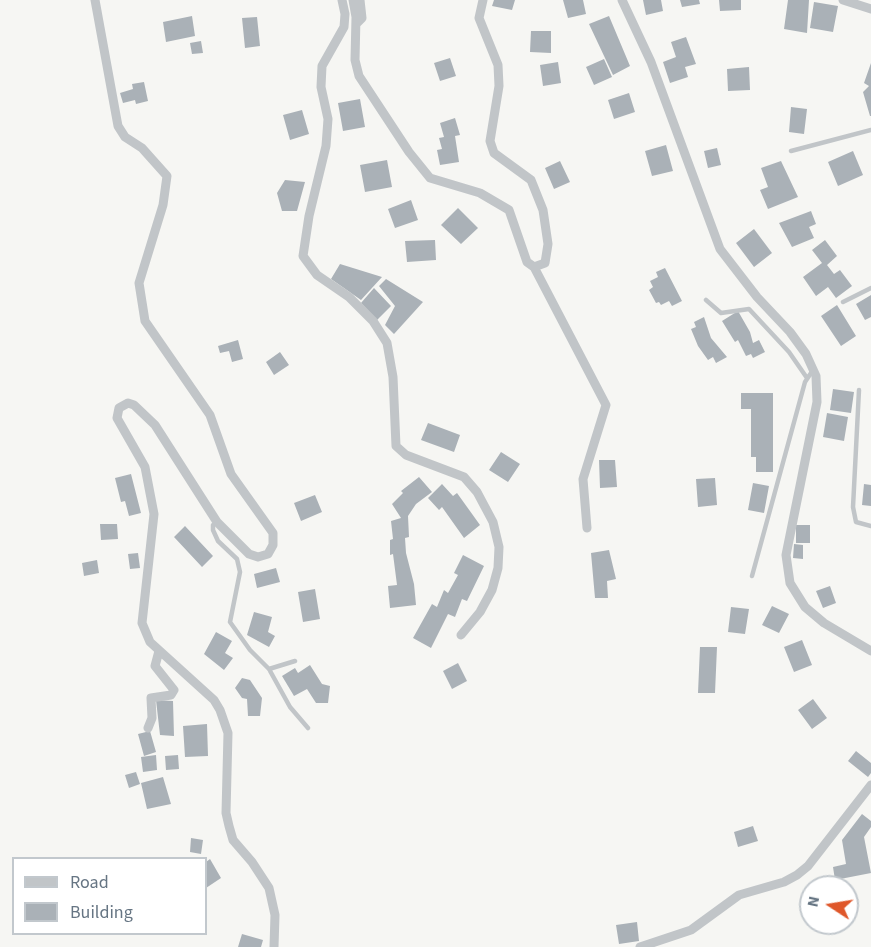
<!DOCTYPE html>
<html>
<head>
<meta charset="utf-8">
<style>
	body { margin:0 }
	#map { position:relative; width:871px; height:947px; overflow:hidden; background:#f6f6f3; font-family:"Source Sans 3",sans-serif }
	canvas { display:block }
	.legend { position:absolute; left:12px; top:857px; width:195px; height:78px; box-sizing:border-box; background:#fff; border:2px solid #c2c8cd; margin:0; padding:8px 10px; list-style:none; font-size:18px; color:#667583 }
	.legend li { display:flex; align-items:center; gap:12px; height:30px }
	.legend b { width:30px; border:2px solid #c2c8cd }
	.north { position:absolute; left:799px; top:875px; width:60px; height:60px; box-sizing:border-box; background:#fff; border:2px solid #c2c8cd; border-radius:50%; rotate:282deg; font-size:16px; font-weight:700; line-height:24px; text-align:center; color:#667583 }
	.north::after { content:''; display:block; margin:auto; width:21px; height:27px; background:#df572a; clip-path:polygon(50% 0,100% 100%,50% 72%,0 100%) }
</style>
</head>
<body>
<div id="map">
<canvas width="871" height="947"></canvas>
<ul class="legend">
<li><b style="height:8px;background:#c1c5c8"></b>Road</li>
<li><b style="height:16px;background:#aab1b7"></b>Building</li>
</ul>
<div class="north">N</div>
</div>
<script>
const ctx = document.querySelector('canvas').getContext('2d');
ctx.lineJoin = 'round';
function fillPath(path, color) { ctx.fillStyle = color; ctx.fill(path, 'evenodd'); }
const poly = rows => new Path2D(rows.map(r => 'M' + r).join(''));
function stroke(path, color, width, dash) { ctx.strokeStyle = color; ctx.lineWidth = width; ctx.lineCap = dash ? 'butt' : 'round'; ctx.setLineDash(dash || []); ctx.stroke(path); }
fillPath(poly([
	[494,0,515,0,512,10,492,6],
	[563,0,583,0,586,14,568,18],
	[643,0,661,0,663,11,646,15],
	[680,0,699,0,700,4,682,7],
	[719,0,741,0,741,10,720,11],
	[788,0,809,0,807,33,784,29],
	[814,2,838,6,833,32,810,28],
	[192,16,195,36,166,42,163,22],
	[609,16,630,66,613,75,589,24],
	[257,17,260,46,245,48,242,18],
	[531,31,551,31,551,53,530,52],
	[686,37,696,64,685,67,688,77,670,83,663,62,676,57,671,42],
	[201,41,203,53,192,54,190,43],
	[450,58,456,76,440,81,434,63],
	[604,59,612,77,594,85,586,67],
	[558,62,561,83,543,86,540,65],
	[871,63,871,116,870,116,863,92,869,86,864,83],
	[749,67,750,90,728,91,727,69],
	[144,82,148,101,136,104,135,100,123,103,120,93,133,89,132,84],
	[629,93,635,112,614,119,608,100],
	[360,99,365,127,343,131,338,103],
	[791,107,807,109,804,134,789,132],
	[302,110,309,134,290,140,283,115],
	[455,118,460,135,455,136,459,162,440,165,437,150,442,149,439,138,444,137,440,123],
	[666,145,673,171,652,176,645,151],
	[717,148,721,165,708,168,704,151],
	[853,151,863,175,838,186,828,162],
	[387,160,392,187,365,192,360,165],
	[560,161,570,182,554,189,545,168],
	[781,161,798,197,768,209,760,190,768,187,761,168],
	[285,180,305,182,297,211,282,211,277,193],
	[411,200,418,220,395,228,388,209],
	[458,208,478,228,461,244,441,225],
	[811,211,816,224,809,227,814,238,792,247,779,223],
	[754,229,772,253,754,267,736,243],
	[435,240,436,260,407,262,405,241],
	[825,240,837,256,827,265,834,274,840,270,852,286,836,298,828,287,816,296,803,277,822,263,812,250],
	[340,264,382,277,361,300,331,279],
	[665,268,682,301,672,306,669,301,661,305,659,302,656,303,649,290,653,287,650,281,658,277,656,272],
	[386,279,423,302,394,334,385,325,395,306,379,286],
	[374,288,391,306,377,320,361,303],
	[871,295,871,317,865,320,856,304],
	[837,305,856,336,841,346,821,316],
	[738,311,750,332,753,343,759,340,765,352,753,358,751,354,746,356,738,340,735,342,722,321],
	[704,317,711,338,727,357,716,363,713,357,708,360,698,346,691,329,696,327,694,322],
	[238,340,243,359,232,362,229,351,220,353,218,346],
	[280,352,289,365,274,375,266,362],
	[833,389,854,392,851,413,830,410],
	[741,393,773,393,773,472,756,472,756,457,751,457,751,409,741,409],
	[827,413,848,417,844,441,823,437],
	[428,423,460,435,454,452,421,440],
	[501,452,520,464,508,482,489,470],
	[599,460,615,460,617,487,600,488],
	[131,474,141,513,129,516,125,501,121,502,115,478],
	[419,477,432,492,416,504,408,516,409,537,405,538,406,553,414,584,416,605,390,608,388,586,397,585,393,554,390,555,390,540,393,539,391,521,401,518,392,504,403,493,401,491],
	[715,478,717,505,698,507,696,479],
	[753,483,769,486,764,513,748,510],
	[442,484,453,496,457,493,480,525,464,538,442,507,439,510,428,498],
	[864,484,871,485,871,506,862,505],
	[315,495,322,512,301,521,294,503],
	[100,524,117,524,118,539,101,540],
	[796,525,810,525,810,543,796,543],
	[185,526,213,556,202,567,174,537],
	[794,544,803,545,803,559,793,558],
	[609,550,616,579,607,581,608,598,595,598,591,553],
	[138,553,140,568,130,569,128,554],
	[463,555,484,566,467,601,462,599,455,617,448,614,431,648,413,638,432,604,437,607,444,590,448,593,458,575,454,573],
	[97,560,99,573,84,576,82,563],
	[276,568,280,582,257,588,254,574],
	[830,586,836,603,823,608,816,591],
	[315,589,320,619,303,622,298,592],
	[772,606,789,614,779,633,762,625],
	[731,607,749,609,745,634,728,632],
	[254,612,272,617,268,632,275,636,269,647,247,635],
	[216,632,232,641,225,653,233,658,224,670,204,654],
	[802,640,812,665,794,672,784,647],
	[700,647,717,647,715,693,698,693],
	[458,663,467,681,452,689,443,671],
	[310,665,322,684,330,686,328,703,316,703,307,689,294,696,282,676,295,668,298,673],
	[242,678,250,680,262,698,260,716,248,716,247,699,242,698,235,688],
	[813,699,827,718,812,729,798,710],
	[156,700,173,701,174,736,160,735],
	[207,724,208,756,185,757,183,726],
	[150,731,156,752,144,756,138,734],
	[856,751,871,763,871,773,868,777,848,761],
	[156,755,157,770,143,772,141,757],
	[178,755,179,769,166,770,165,756],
	[136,772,140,784,129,788,125,775],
	[163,777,171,804,147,809,141,783],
	[862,814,871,821,871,827,864,837,871,873,835,880,833,867,846,864,842,840],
	[753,826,758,841,738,847,734,832],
	[191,838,203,840,201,854,190,852],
	[210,859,221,878,206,888,206,862],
	[637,922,639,941,619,944,616,925],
	[242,934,263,940,261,947,238,947]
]), '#aab1b7');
stroke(poly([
	[791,151,871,130],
	[706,300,721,313,749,309,789,352,807,378],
	[843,302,871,288],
	[859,390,853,507,856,522,871,526],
	[217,522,213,525,213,530,218,541,237,559,240,572,230,622,250,650,269,669,290,707,308,728],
	[752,576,805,382,813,370],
	[269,669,295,661]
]), '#c1c5c8', 4.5);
stroke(poly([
	[95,0,118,126,125,137,142,148,167,176,163,205,139,283,145,321,210,415,231,474,273,533,273,545,268,554,258,557,249,554,217,522,155,425,134,405,128,403,119,408,117,418,145,467,154,514,142,623,150,642,214,700,220,710,228,733,226,813,229,826,233,840,252,862,269,888,275,915,274,947],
	[342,0,345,14,344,27,322,66,321,87,328,119,326,146,309,216,303,256,317,275,349,297,373,321,387,343,393,377,396,446,406,455,464,477,477,492,493,522,499,547,498,568,492,590,480,612,461,635],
	[353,0,356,17,355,60,359,76,409,152,430,178,480,193,509,210,527,262,534,267,545,263,548,244,543,210,531,180,494,153,490,141,499,86,498,65,479,18,483,0],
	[622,0,651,62,720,249,757,297,790,332,806,354,816,376,817,402,786,555,790,583,805,607,824,623,871,651],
	[843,0,871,9],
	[356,24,362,18,360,0],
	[534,267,606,405,583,479,587,528],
	[148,728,152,718,151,698,171,695,174,690,155,666,159,651],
	[640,947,691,930,739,895,784,882,797,875,808,866,871,785]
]), '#c1c5c8', 9);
</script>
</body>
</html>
